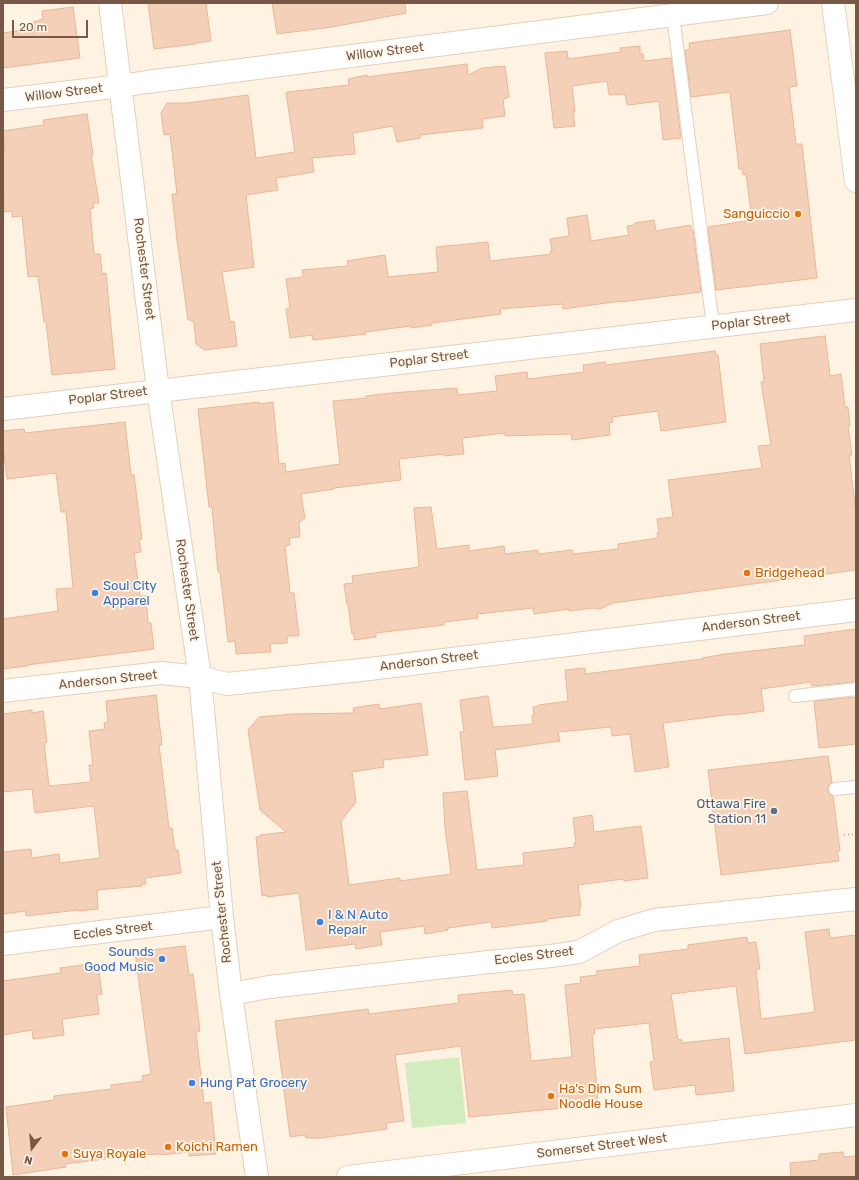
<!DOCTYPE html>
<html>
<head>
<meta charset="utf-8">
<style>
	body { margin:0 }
	#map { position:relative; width:859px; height:1180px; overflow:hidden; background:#fef3e2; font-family:Rubik,sans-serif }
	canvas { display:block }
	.frame { position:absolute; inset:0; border:4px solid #775847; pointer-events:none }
	.north { position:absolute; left:12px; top:1128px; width:40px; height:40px; -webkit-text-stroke:3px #fff7ea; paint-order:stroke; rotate:196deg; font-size:11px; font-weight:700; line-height:16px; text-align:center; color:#775847 }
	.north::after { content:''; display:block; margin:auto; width:14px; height:18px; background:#775847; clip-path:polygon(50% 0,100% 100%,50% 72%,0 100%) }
	.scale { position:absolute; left:12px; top:20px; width:76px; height:18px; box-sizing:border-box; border:2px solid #775847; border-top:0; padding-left:5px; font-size:12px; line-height:14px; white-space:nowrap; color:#775847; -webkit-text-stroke:3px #fff7ea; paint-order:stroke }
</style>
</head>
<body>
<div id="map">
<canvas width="859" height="1180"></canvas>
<div class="frame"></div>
<div class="north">N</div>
<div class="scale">20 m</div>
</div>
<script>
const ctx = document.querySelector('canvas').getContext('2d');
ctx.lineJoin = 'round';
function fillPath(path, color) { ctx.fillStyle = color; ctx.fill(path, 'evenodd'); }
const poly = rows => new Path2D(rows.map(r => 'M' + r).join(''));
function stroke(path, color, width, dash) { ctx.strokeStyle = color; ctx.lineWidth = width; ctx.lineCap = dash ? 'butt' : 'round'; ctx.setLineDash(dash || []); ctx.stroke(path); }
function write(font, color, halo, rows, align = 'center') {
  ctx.font = font + ' Rubik,sans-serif'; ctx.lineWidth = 3.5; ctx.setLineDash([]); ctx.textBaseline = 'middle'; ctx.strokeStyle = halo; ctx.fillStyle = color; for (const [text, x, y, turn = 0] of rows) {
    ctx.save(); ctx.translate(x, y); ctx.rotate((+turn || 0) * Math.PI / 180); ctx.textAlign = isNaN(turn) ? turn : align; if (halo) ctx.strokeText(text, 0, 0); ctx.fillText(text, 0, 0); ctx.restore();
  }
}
fillPath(poly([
	[459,1057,466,1123,412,1128,405,1063]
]), '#d2ecbf');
const building = poly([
	[148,3,206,3,211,41,195,43,196,44,154,49,148,3],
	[272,3,405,3,406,13,332,27,277,34,272,3],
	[73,7,80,58,3,68,3,33,22,30,21,26,43,19,42,11,73,7],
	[790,30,797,86,789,87,796,144,802,144,817,278,716,290,708,227,752,220,746,174,743,175,742,169,739,169,730,92,691,97,685,50,690,50,689,43,790,30],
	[640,46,640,54,643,54,644,61,671,58,681,138,663,140,659,101,629,105,627,104,625,94,609,95,607,81,572,86,575,112,573,112,575,126,554,128,545,53,567,51,568,59,621,52,620,48,640,46],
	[467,64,468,75,482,68,505,66,509,97,503,99,505,116,482,119,483,128,420,135,420,138,397,142,393,126,353,133,355,154,312,158,314,172,276,178,278,190,246,195,254,267,222,272,230,322,234,321,237,346,204,350,196,344,194,322,192,322,192,320,188,320,177,240,172,194,177,194,170,134,164,135,161,113,167,103,187,103,248,95,256,158,295,152,286,93,287,93,287,92,349,85,348,79,367,75,367,77,467,64],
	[87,114,93,155,91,155,99,203,93,203,94,208,90,209,94,254,100,254,102,274,106,273,115,369,52,375,46,322,44,322,38,276,28,277,22,216,12,217,12,211,4,212,3,153,5,152,3,131,44,125,43,120,87,114],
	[587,215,591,241,629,235,627,226,635,225,635,223,654,220,656,231,691,225,691,230,693,230,701,292,621,302,621,301,563,309,563,304,500,309,501,314,432,323,432,325,411,328,411,326,365,332,366,334,313,340,312,335,290,338,286,309,290,308,286,279,303,277,302,270,348,266,347,261,385,255,388,277,438,272,436,247,488,242,490,261,551,254,550,251,552,251,550,239,569,236,567,218,587,215],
	[825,336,830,376,841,374,845,407,848,407,850,426,848,426,852,455,849,455,856,513,856,570,613,603,600,609,593,608,569,611,569,609,534,614,533,608,477,614,478,618,444,622,444,625,376,633,376,637,354,640,354,633,352,634,348,604,347,604,344,584,353,583,352,576,419,567,414,508,431,507,437,549,469,545,469,551,504,546,505,554,538,550,538,554,572,550,573,554,618,549,618,544,658,538,657,533,659,533,657,519,673,517,668,480,762,468,758,446,771,445,761,382,764,382,760,344,825,336],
	[715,351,716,355,718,355,726,422,661,431,658,411,612,417,613,422,609,423,610,435,572,440,571,434,505,436,505,433,462,438,464,454,444,456,444,454,399,459,401,480,334,488,334,489,301,494,305,518,299,523,300,537,289,538,290,545,285,546,290,593,294,593,299,636,287,636,287,643,270,644,271,652,236,654,235,641,228,642,220,572,218,572,212,507,209,507,198,409,259,402,259,404,273,402,279,464,285,463,286,472,340,464,333,401,367,398,366,396,392,393,457,388,458,395,497,391,495,376,527,372,528,379,584,372,583,365,605,362,606,365,715,351],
	[125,422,131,475,134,475,142,539,139,539,141,552,134,553,140,596,146,596,148,623,151,623,154,649,27,665,27,666,3,669,3,619,58,611,56,589,73,588,66,512,61,512,56,473,7,479,3,446,3,431,24,429,25,433,125,422],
	[856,629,856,682,812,686,810,682,761,689,764,711,733,715,733,714,663,723,669,767,635,772,630,734,612,736,611,727,558,732,560,741,495,750,498,776,465,780,460,732,464,732,460,700,488,696,493,727,533,724,532,716,534,715,533,707,539,706,539,705,568,701,565,670,585,668,585,674,702,659,702,658,725,654,805,645,804,636,856,629],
	[156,695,162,745,159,745,169,828,172,828,175,850,178,850,181,873,145,878,146,884,142,884,142,886,97,890,98,909,78,911,78,910,26,916,25,911,3,914,3,852,31,849,32,858,59,854,60,863,100,858,94,806,35,813,32,789,3,792,3,714,32,710,32,713,43,711,47,742,44,743,49,786,91,782,89,765,93,765,89,731,105,729,104,723,108,722,106,701,156,695],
	[856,697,856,744,819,748,814,701,856,697],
	[421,703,428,755,383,760,384,767,352,772,356,802,341,821,349,885,400,878,400,881,451,874,445,827,443,793,467,791,477,870,524,865,523,853,575,847,574,843,576,843,573,818,592,815,594,832,641,826,648,878,624,881,623,879,578,885,581,908,579,909,580,915,547,919,547,921,492,928,491,922,448,928,448,930,425,934,424,926,380,932,382,945,356,949,355,944,306,950,299,893,267,897,267,895,262,896,256,837,260,837,260,835,286,832,260,810,248,730,259,717,294,714,354,713,353,708,379,704,380,709,421,703],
	[828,756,832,782,828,786,828,790,829,794,833,796,840,851,837,851,839,861,721,875,708,770,828,756],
	[829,929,830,938,856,935,856,1040,745,1054,736,986,671,994,678,1040,681,1039,682,1043,729,1038,734,1091,696,1095,695,1085,654,1090,650,1062,654,1061,649,1023,594,1029,595,1034,592,1034,598,1100,585,1101,585,1106,469,1117,461,1046,395,1055,404,1121,386,1123,387,1129,321,1138,306,1138,305,1135,290,1137,275,1021,368,1009,369,1014,459,1003,458,995,512,990,513,995,524,994,531,1061,572,1057,565,985,581,983,580,977,597,975,596,971,640,966,639,955,688,949,688,945,747,937,748,943,756,942,760,969,756,969,761,1019,815,1012,805,932,829,929],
	[185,946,189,975,193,974,200,1031,196,1032,204,1103,211,1102,216,1154,189,1156,189,1152,161,1155,160,1154,144,1155,144,1154,65,1164,66,1167,13,1175,6,1107,54,1100,54,1096,111,1089,111,1085,143,1081,142,1076,151,1074,135,952,185,946],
	[98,963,102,994,97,995,99,1014,62,1019,64,1035,33,1039,32,1030,3,1035,3,981,61,973,60,968,98,963],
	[843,1152,844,1157,856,1156,856,1177,791,1177,790,1163,819,1160,819,1154,843,1152]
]);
fillPath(building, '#f5d0b8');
stroke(building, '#e9b697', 1);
const lane = poly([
	[673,15,713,326],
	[795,696,856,689],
	[835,789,856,787]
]);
const street = poly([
	[110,3,158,390,200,677,222,917,231,994,257,1177],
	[3,100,121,86,147,82,767,3],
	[3,409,856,310],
	[3,691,161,673,200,677,227,684,361,670,856,610],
	[3,944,222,917],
	[231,994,269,987,489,962,551,956,579,952,618,931,654,920,856,899]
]);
const secondary = poly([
	[833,3,856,181],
	[348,1177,856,1115]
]);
stroke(lane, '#e3cfbd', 14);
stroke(street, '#e3cfbd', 24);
stroke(secondary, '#ead2bd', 24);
stroke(poly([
	[844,835,856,834]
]), '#dab39b', 2.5, [1, 3]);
stroke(lane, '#fff', 12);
stroke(street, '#fff', 22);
stroke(secondary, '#fff', 22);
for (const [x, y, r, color] of [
	[798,214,4,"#e8710a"],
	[747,573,4,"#e8710a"],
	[95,593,4,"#3f7fe0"],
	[774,811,4,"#5c6f8a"],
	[320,922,4,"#3f7fe0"],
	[162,959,4,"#3f7fe0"],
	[192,1083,4,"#3f7fe0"],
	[551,1096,4,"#e8710a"],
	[168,1147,4,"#e8710a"],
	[65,1154,4,"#e8710a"]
]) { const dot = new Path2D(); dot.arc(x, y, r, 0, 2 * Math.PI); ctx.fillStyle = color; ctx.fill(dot); stroke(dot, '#fff7ea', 1.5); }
write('13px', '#775847', '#fff7ea', [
	["Willow Street",385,52,-7],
	["Willow Street",64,93,-7],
	["Rochester Street",144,269,83],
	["Poplar Street",751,322,-6],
	["Poplar Street",429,359,-7],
	["Poplar Street",108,396,-7],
	["Rochester Street",187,590,82],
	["Anderson Street",751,622,-7],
	["Anderson Street",429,661,-7],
	["Anderson Street",108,680,-6],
	["Rochester Street",222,912,-96],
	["Eccles Street",113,931,-7],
	["Eccles Street",534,956,-7],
	["Somerset Street West",602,1146,-7]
]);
write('13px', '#c56008', '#fff7ea', [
	["Sanguiccio",790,214,"right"],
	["Bridgehead",755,573],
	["Ha's Dim Sum",559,1089],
	["Noodle House",559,1104],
	["Koichi Ramen",176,1147],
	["Suya Royale",73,1154]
], 'left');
write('13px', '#366cbe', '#fff7ea', [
	["Soul City",103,586],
	["Apparel",103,601],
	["I & N Auto",328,915],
	["Repair",328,930],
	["Sounds",154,952,"right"],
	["Good Music",154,967,"right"],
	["Hung Pat Grocery",200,1083]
], 'left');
write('13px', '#4e5e75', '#fff7ea', [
	["Ottawa Fire",766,804],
	["Station 11",766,819]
], 'right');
</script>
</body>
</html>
